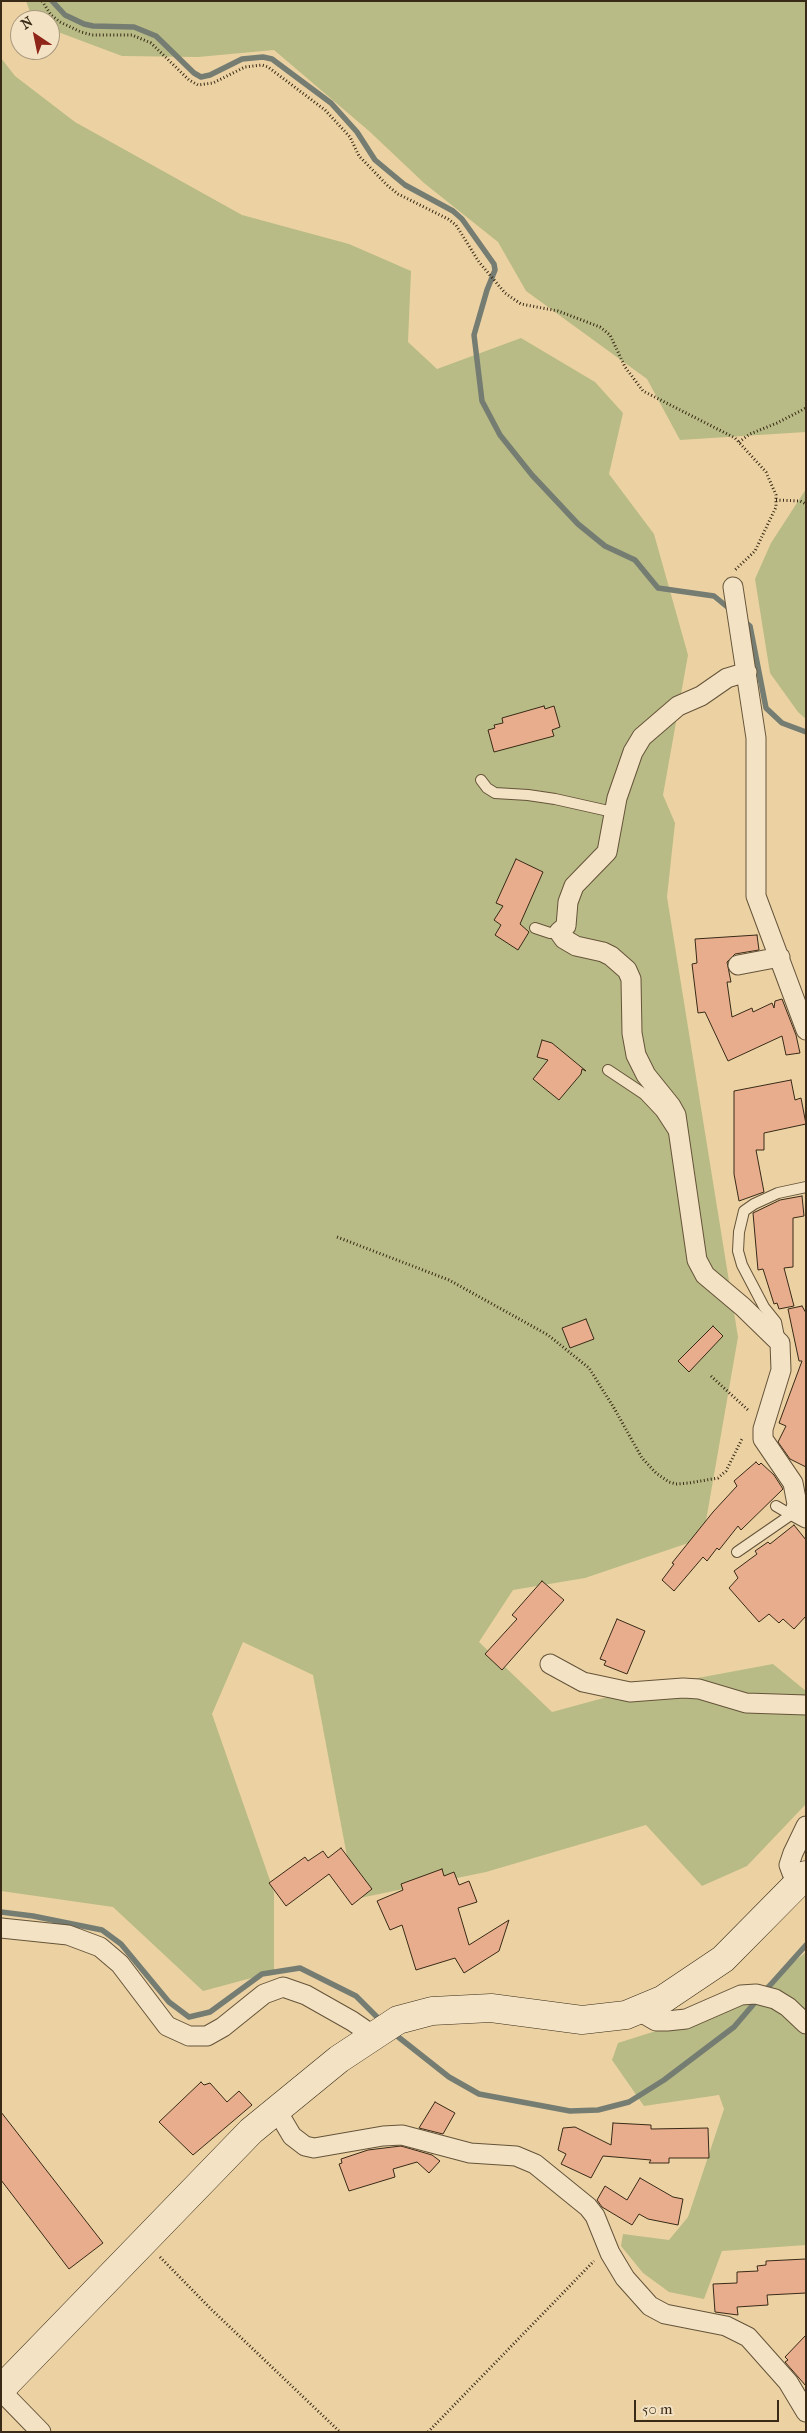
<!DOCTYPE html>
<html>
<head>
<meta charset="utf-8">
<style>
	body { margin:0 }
	#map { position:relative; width:807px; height:2433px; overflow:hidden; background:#ecd2a3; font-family:"IM FELL French Canon",serif }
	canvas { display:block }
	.frame { position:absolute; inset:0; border:2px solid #382a17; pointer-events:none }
	.north { position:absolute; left:10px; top:10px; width:50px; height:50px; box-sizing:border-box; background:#f3e2c3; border:1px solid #a8987e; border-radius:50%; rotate:326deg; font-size:14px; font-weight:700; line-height:20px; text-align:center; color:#382a17 }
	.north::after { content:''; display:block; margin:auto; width:18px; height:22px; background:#8f2418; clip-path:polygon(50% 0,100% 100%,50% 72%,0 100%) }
	.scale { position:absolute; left:634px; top:2400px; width:145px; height:22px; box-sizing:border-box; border:2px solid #382a17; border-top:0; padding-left:6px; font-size:15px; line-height:18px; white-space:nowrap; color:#382a17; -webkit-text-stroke:4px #f3e2c3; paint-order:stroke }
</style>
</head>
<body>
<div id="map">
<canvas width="807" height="2433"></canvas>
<div class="frame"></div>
<div class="north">N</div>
<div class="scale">50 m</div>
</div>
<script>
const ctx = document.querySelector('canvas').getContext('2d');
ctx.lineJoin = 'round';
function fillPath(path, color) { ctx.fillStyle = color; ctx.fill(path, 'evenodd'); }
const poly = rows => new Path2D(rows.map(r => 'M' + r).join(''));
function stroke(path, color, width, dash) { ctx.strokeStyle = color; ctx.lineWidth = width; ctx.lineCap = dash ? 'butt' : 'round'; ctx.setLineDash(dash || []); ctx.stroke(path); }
fillPath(poly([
	[26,1,806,1,806,432,680,440,647,379,526,291,498,242,424,183,369,131,274,50,198,57,122,56,50,29,50,20,33,20],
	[1,58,15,76,75,122,242,215,349,244,411,271,408,342,437,369,521,338,595,382,623,413,609,474,654,534,688,655,663,795,675,823,667,897,738,1337,703,1538,585,1578,513,1590,479,1642,552,1712,633,1690,773,1664,806,1691,806,1804,747,1866,702,1886,646,1825,486,1872,355,1899,313,1675,243,1642,212,1714,274,1892,274,1972,203,1991,113,1907,1,1891],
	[806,489,806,719,798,712,770,673,755,579,771,543],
	[806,1952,806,2245,722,2251,704,2299,669,2292,643,2273,621,2246,623,2234,669,2240,688,2217,724,2109,719,2095,644,2106,612,2060,618,2043,744,2003]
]), '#b8bb85');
stroke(poly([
	[52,1,65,15,84,24,93,26,134,27,156,36,194,73,201,77,210,75,242,59,263,57,272,59,331,103,357,132,375,160,405,185,453,211,462,219,494,264,495,270,487,290,474,335,482,401,500,435,532,475,578,524,605,546,635,560,658,588,714,596,731,610],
	[744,621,750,626,766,708,782,723,806,732],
	[1,1912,33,1916,102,1930,121,1944,169,2002,189,2017,210,2012,262,1974,300,1968,356,1996,382,2022],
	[764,1992,806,1945],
	[392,2032,449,2077,479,2094,570,2111,598,2110,629,2102,664,2080,734,2027,758,1999]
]), '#757d73', 5.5);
const building = poly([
	[544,706,545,709,554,706,560,727,552,730,554,736,494,752,488,730,495,728,494,725,503,723,502,718,544,706],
	[516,859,543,872,520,924,529,932,518,950,495,935,501,925,494,920,503,906,496,903,516,859],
	[757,935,759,950,735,954,727,962,731,982,727,982,732,1017,752,1008,753,1012,772,1003,774,1008,775,1001,782,999,796,1035,800,1053,786,1055,782,1036,728,1061,705,1012,698,1013,692,964,697,963,695,939,757,935],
	[542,1040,552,1043,586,1071,582,1069,581,1074,559,1100,533,1079,548,1060,537,1057,542,1040],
	[791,1080,795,1100,801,1098,806,1124,764,1133,764,1150,756,1150,764,1192,739,1201,734,1174,734,1091,791,1080],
	[802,1196,804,1216,793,1218,793,1267,784,1268,794,1306,779,1309,777,1303,774,1304,763,1269,758,1270,753,1213,780,1200,802,1196],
	[802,1306,806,1313,806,1467,790,1459,778,1442,786,1426,779,1423,802,1361,799,1361,788,1309,802,1306],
	[586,1319,594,1339,570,1348,562,1328,586,1319],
	[713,1326,723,1336,689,1372,678,1361,713,1326],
	[756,1462,759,1465,761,1463,774,1475,783,1489,741,1530,738,1526,719,1550,717,1548,707,1561,703,1557,674,1591,662,1580,674,1564,672,1563,713,1512,737,1486,734,1481,756,1462],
	[794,1525,806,1540,806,1616,794,1629,783,1619,779,1623,769,1614,759,1622,729,1588,738,1578,734,1571,757,1554,755,1551,768,1542,770,1544,794,1525],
	[542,1581,564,1600,502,1670,485,1654,517,1619,512,1615,542,1581],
	[617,1619,645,1631,627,1674,604,1665,606,1661,600,1659,617,1619],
	[341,1848,372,1889,352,1905,329,1874,286,1906,269,1883,305,1857,308,1861,323,1851,328,1858,341,1848],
	[442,1869,444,1876,454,1872,459,1885,469,1881,477,1902,458,1908,469,1945,509,1920,499,1951,464,1973,455,1958,416,1970,402,1925,390,1930,377,1901,403,1890,401,1884,442,1869],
	[201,2082,204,2085,210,2083,227,2102,239,2091,252,2105,193,2155,159,2122,201,2082],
	[435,2102,455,2113,443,2134,419,2128,435,2102],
	[1,2112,103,2243,69,2269,1,2180,1,2112],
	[613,2123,651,2125,651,2129,708,2128,709,2158,669,2158,669,2163,649,2163,651,2160,603,2156,591,2178,561,2164,566,2154,558,2150,563,2128,575,2127,611,2145,613,2123],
	[401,2146,432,2155,440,2161,429,2173,417,2162,393,2169,395,2177,349,2191,339,2164,342,2163,341,2159,368,2150,401,2146],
	[640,2178,673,2197,683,2199,678,2225,648,2219,639,2214,632,2225,602,2207,597,2200,605,2186,627,2200,640,2178],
	[806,2259,806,2293,767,2295,768,2305,737,2307,738,2315,715,2312,713,2284,737,2283,737,2272,758,2271,757,2266,766,2265,766,2261,806,2259],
	[806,2335,806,2386,785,2362,788,2360,785,2357,806,2335]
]);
fillPath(building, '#e7ad8d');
stroke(building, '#382a17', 1);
const lane = poly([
	[481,780,487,788,495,793,528,795,555,799,613,812],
	[535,928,550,933,559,932],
	[608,1070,644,1094,661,1112,674,1132],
	[780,1342,776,1322,764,1307,742,1265,738,1251,739,1232,744,1211,754,1204,778,1193,806,1187],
	[737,1552,795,1512,788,1513,776,1506]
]);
const street = poly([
	[733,587,756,738,756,896,806,1030],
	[747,672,727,678,701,696,678,706,642,737,633,752,617,798,607,852,574,886,568,902,566,926,559,932,564,939,576,946,603,952,611,956,627,970,631,979,632,1033,636,1055,646,1075,671,1106,676,1115,697,1260,705,1275,743,1307,780,1343,781,1370,763,1429,763,1439,793,1483,797,1504,795,1512,806,1518],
	[738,965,780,957],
	[550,1664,583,1682,630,1692,683,1688,699,1689,746,1703,806,1705],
	[799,1882,792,1873,789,1865,793,1853,806,1826],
	[1,1928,68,1935,100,1947,120,1964,167,2026,189,2036,207,2036,223,2027,264,1994,283,1987,306,1995,352,2021,374,2036],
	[637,2010,656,2021,667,2021,686,2019,741,1995,756,1994,775,1999,788,2007,806,2024],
	[276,2109,292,2136,305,2146,314,2148,383,2136,402,2135,470,2153,516,2156,535,2164,588,2207,595,2216,610,2253,625,2278,650,2306,665,2314,726,2326,748,2337,788,2382,806,2412],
	[1,2391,41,2432]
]);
const secondary = poly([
	[1,2389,251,2131,339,2059,398,2020,432,2011,491,2008,582,2020,626,2015,662,2000,723,1959,806,1875]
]);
stroke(lane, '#65543a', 12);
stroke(street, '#65543a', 21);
stroke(secondary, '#382a17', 29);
stroke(poly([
	[42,1,51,15,60,22,81,32,92,35,132,35,151,43,189,80,198,85,213,83,245,67,262,65,268,67,325,110,350,137,359,156,388,186,398,194,448,219,456,225,479,262,505,293,521,304,558,311,600,327,610,335,625,367,643,391,735,438,766,472,776,495,776,507,755,551,735,570],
	[739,442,750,434,777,423,806,408],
	[776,500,800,501,806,504],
	[337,1237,449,1280,548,1335,589,1368,614,1408,642,1458,656,1473,669,1482,676,1484,689,1483,718,1478,726,1471,743,1437],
	[711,1376,749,1411],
	[160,2257,212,2310,340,2432],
	[428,2432,594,2261]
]), '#382a17', 3, [1, 2.5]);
stroke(lane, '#f3e2c3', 10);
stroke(street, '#f3e2c3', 19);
stroke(secondary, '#f3e2c3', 28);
</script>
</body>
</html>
